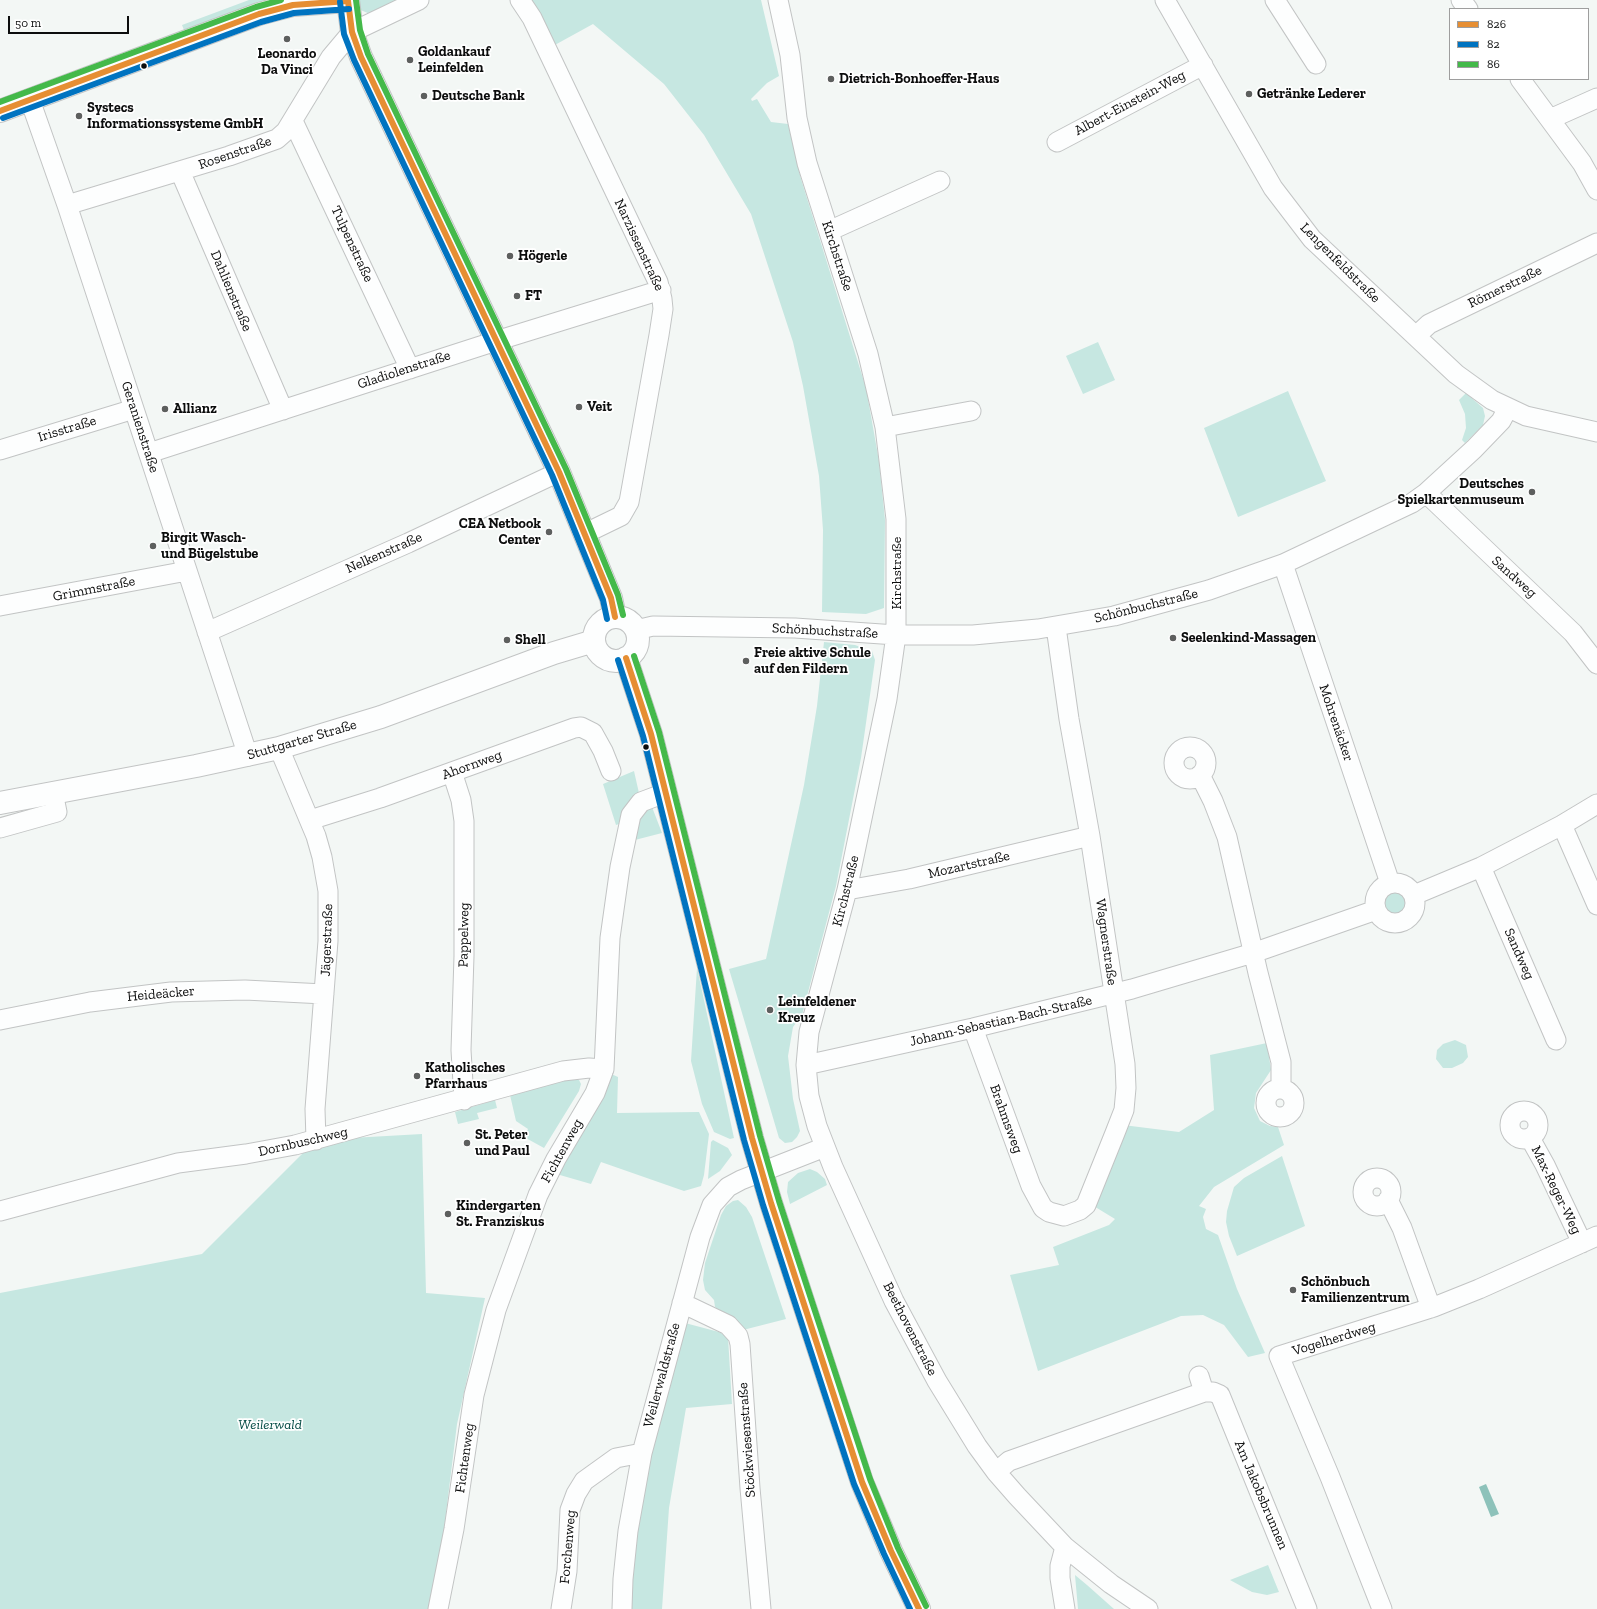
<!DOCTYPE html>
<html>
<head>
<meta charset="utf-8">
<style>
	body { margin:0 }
	#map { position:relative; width:1597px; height:1609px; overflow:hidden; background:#f3f7f5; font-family:"Zilla Slab",serif }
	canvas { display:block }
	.legend { position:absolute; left:1449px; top:8px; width:140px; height:72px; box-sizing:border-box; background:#fff; border:1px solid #9e9e9e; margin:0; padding:5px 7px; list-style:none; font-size:12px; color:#0c0d0d }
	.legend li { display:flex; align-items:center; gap:8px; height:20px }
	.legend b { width:20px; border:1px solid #9e9e9e }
	.scale { position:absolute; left:8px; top:16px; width:121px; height:18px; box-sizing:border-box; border:2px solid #0c0d0d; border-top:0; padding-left:5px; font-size:12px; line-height:14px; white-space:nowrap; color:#0c0d0d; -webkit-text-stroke:3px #fff; paint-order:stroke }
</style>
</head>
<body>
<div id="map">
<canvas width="1597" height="1609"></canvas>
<ul class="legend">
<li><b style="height:5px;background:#e68e33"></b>826</li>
<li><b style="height:5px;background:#0073c0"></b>82</li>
<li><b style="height:5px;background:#44b94a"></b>86</li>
</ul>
<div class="scale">50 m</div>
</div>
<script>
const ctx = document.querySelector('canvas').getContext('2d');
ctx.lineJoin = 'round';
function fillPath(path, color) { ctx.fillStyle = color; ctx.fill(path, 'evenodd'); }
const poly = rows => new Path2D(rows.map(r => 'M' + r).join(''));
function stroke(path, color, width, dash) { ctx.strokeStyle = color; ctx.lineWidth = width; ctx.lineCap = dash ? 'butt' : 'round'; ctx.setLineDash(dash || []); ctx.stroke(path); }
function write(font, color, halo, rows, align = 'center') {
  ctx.font = font + ' "Zilla Slab",serif'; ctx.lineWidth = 3.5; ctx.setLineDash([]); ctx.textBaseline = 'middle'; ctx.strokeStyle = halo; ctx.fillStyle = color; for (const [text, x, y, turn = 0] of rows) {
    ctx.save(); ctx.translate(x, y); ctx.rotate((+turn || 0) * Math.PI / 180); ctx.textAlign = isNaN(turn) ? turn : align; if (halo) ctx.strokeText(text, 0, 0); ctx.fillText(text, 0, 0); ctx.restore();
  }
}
fillPath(poly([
	[249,0,271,0,188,31,184,30,182,25],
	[356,0,397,0,370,14,356,8],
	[528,0,761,0,779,76,767,83,751,99,752,101,757,99,771,122,788,124,801,179,866,388,879,461,885,520,884,608,866,614,822,612,823,530,819,476,803,386,793,342,751,214,704,135,664,84,593,24,553,46],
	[1098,342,1115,380,1083,394,1066,356],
	[1288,391,1326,481,1238,517,1204,428],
	[1466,393,1483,408,1485,416,1483,425,1465,443,1462,440,1466,428,1465,414,1459,400],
	[824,642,855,645,872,651,875,660,861,758,836,886,802,1015,793,1027,788,1056,793,1099,800,1131,797,1137,792,1142,785,1143,779,1138,729,969,766,959,804,785,817,706],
	[634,771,641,802,652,807,662,833,631,841,634,819,623,809,619,824,616,825,603,784],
	'1383 903a12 12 0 1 1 24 0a12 12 0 1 1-24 0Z',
	[697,968,734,1138,730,1139,714,1132,702,1104,691,1061],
	[1455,1040,1466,1045,1468,1057,1463,1063,1452,1068,1443,1068,1436,1059,1437,1050,1443,1044],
	[1267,1043,1271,1070,1256,1093,1254,1108,1260,1121,1270,1126,1278,1127,1284,1145,1214,1187,1199,1206,1206,1209,1203,1217,1206,1229,1218,1235,1237,1289,1265,1353,1248,1357,1224,1325,1203,1315,1181,1316,1038,1371,1010,1275,1059,1265,1053,1247,1109,1225,1115,1219,1092,1205,1123,1125,1179,1132,1214,1110,1210,1055],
	[609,1073,618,1077,617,1113,699,1112,709,1134,704,1175,701,1186,684,1191,601,1162,591,1184,553,1173],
	[571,1078,579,1080,581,1084,579,1091,544,1148,524,1137,528,1129,516,1121,510,1095],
	[495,1100,497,1108,477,1113,479,1119,458,1124,455,1112],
	[422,1134,426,1293,485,1298,457,1424,439,1570,430,1609,0,1609,0,1293,202,1254,316,1140],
	[713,1140,728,1148,732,1155,720,1171,708,1179,711,1142],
	[1282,1156,1305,1226,1237,1256,1229,1236,1226,1222,1227,1211,1234,1187,1244,1178],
	[810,1169,817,1172,825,1179,827,1185,790,1204,787,1192,788,1182,798,1173],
	[738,1200,746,1207,752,1217,786,1319,743,1330,715,1307,714,1300,705,1290,703,1280,705,1263,721,1215,726,1206,733,1201],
	[685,1323,719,1332,728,1337,732,1404,686,1408,669,1508,662,1609,627,1609,640,1496],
	[1268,1565,1279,1592,1267,1595,1252,1592,1230,1580],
	[1075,1575,1087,1585,1114,1609,1078,1609]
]), '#c6e7e1');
fillPath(poly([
	[1486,1484,1499,1514,1491,1517,1479,1487]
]), '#8dc2ba');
const minor = poly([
	[520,0,532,18,658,282,662,299,663,309,659,335,629,502,621,516,586,533],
	[778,0,790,55,797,118,807,163,868,354,885,427,896,519,896,635,887,699,847,890,809,1032,806,1065,809,1096,817,1126,833,1167,894,1301,937,1381,977,1446,996,1472,1017,1496,1065,1547,1111,1584,1148,1609],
	[1165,0,1273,188,1312,239,1456,374,1492,400,1526,416,1597,432],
	[1275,0,1316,64],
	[1461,0,1468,9],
	[1520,79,1582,163,1597,190],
	[30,100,67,205,248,756],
	[1550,119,1597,98],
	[293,121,410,369],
	[1057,142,1203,65],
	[180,171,283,410],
	[67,205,229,156,277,139,286,131,331,57,352,32,419,0],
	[829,231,940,181],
	[1416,336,1429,324,1597,243],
	[885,427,971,411],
	[0,450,134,409],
	[149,453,496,341,661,290],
	[1426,493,1573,633,1597,664],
	[1283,564,1390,883],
	[0,606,187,571],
	[636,630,653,626,795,628,896,635,973,635,1038,629,1114,616,1209,590,1283,564,1412,503,1426,493,1474,449,1501,421,1508,408],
	[207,632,408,543,559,472],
	'1174 763a16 16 0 1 1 32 0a16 16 0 1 1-32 0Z',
	[279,748,316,836,322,857,328,891,328,941,315,1109,316,1140],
	[452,772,461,800,464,821,464,956,461,1050,464,1100],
	[1200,775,1213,801,1227,837,1258,973,1281,1062,1281,1089],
	[310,820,380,798,574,728,581,727,593,733,603,751,611,771],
	[1562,825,1597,905],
	[0,828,57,812,53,792],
	[1481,867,1556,1040],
	'1375 903a20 20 0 1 1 40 0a20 20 0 1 1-40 0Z',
	[847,890,909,879,1090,836],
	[1414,895,1481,867,1562,825,1597,804],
	[0,1020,90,1002,171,992,245,990,324,994],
	[973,1028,1031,1186,1043,1208,1049,1212,1064,1216,1080,1210,1086,1205,1115,1133,1124,1110,1126,1088,1125,1064,1090,836,1069,719,1056,627],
	[806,1065,973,1028,1132,989,1253,953,1376,910],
	'1266 1103a14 14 0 1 1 28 0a14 14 0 1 1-28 0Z',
	'1510 1125a14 14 0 1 1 28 0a14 14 0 1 1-28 0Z',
	[1530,1138,1545,1165,1582,1243],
	'1363 1192a14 14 0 1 1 28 0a14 14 0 1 1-28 0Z',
	[1388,1200,1402,1228,1431,1308],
	[0,1211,178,1163,246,1154,295,1145,563,1071,589,1068,604,1069],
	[682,1303,728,1325,738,1336,740,1344,750,1488,761,1609],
	[1199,1376,1204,1392],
	[996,1472,1009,1461,1204,1392,1213,1392,1220,1395,1307,1609],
	[438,1609,454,1529,474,1395,496,1310,538,1195,556,1159,595,1093,604,1069,610,938,620,867,631,815,641,802,665,793],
	[561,1609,567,1571,570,1510,576,1494,584,1481,616,1458,642,1453],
	[622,1609,623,1579,628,1531,642,1453,700,1237,712,1205,728,1187,741,1180,825,1147],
	[1065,1609,1060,1578,1060,1566,1065,1547],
	[1382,1609,1330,1477,1279,1356,1434,1307,1479,1289,1597,1236]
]);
const tertiary = poly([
	[0,111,259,14,293,5,348,1]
]);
const secondary = poly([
	[348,0,352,32,361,57,559,472,611,598,615,617],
	'594 639a22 22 0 1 1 44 0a22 22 0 1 1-44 0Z',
	[626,658,651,734,752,1138,771,1203,862,1482,891,1551,919,1609],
	[0,803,196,766,279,748,381,717,554,653,594,641]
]);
stroke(minor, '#c2c4c4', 21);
stroke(tertiary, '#c2c4c4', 24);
stroke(secondary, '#c2c4c4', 24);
stroke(minor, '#fdfefe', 19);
stroke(tertiary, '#fdfefe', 22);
stroke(secondary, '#fdfefe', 22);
stroke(poly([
	[348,1,352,32,361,57,559,472,611,598,615,617],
	[0,111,259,14,293,5,348,1],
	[626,658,651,734,752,1138,771,1203,862,1482,891,1551,919,1609]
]), '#e68e33', 6);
stroke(poly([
	[340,2,344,34,354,60,552,475,603,600,607,619],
	[3,118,261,22,294,13,349,9],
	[618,660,643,736,744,1140,763,1205,854,1484,884,1554,910,1609]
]), '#0073c0', 6);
stroke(poly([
	[356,0,360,30,368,54,566,469,618,595,623,615],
	[0,102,256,7,281,0],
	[634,656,659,732,760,1136,779,1201,870,1479,898,1548,926,1606]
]), '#44b94a', 6);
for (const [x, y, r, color] of [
	[287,39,4,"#5d5f5e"],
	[410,60,4,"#5d5f5e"],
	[144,66,3.5,"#0c0d0d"],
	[831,79,4,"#5d5f5e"],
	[1249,94,4,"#5d5f5e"],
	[424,96,4,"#5d5f5e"],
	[79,116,4,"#5d5f5e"],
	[510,256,4,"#5d5f5e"],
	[517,296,4,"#5d5f5e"],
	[579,407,4,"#5d5f5e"],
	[165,409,4,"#5d5f5e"],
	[1532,492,4,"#5d5f5e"],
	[549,532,4,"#5d5f5e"],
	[153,546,4,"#5d5f5e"],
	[1173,638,4,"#5d5f5e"],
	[507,640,4,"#5d5f5e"],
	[746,661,4,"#5d5f5e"],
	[646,747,3.5,"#0c0d0d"],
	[770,1010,4,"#5d5f5e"],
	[417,1076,4,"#5d5f5e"],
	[467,1143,4,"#5d5f5e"],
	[448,1214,4,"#5d5f5e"],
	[1293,1290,4,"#5d5f5e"]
]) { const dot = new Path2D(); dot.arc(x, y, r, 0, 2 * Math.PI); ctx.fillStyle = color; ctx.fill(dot); stroke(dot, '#fff', 1.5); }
write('bold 14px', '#0c0d0d', '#fff', [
	["Goldankauf",418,52],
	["Leinfelden",418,68],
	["Leonardo",287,54,"center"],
	["Da Vinci",287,70,"center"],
	["Dietrich-Bonhoeffer-Haus",839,79],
	["Getränke Lederer",1257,94],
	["Deutsche Bank",432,96],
	["Systecs",87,108],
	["Informationssysteme GmbH",87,124],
	["Högerle",518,256],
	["FT",525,296],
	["Veit",587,407],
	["Allianz",173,409],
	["Deutsches",1524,484,"right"],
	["Spielkartenmuseum",1524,500,"right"],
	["CEA Netbook",541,524,"right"],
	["Center",541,540,"right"],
	["Birgit Wasch-",161,538],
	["und Bügelstube",161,554],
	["Seelenkind-Massagen",1181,638],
	["Shell",515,640],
	["Freie aktive Schule",754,653],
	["auf den Fildern",754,669],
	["Leinfeldener",778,1002],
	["Kreuz",778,1018],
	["Katholisches",425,1068],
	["Pfarrhaus",425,1084],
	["St. Peter",475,1135],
	["und Paul",475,1151],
	["Kindergarten",456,1206],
	["St. Franziskus",456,1222],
	["Schönbuch",1301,1282],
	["Familienzentrum",1301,1298]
], 'left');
write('14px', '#0c0d0d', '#fff', [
	["Albert-Einstein-Weg",1130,103,-28],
	["Rosenstraße",235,153,-19],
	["Tulpenstraße",352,244,65],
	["Narzissenstraße",639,245,65],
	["Kirchstraße",837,256,72],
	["Lengenfeldstraße",1340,263,45],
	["Römerstraße",1505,287,-26],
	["Dahlienstraße",231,291,67],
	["Gladiolenstraße",404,370,-18],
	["Geranienstraße",140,427,72],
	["Irisstraße",67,429,-17],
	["Nelkenstraße",384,553,-24],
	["Kirchstraße",897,573,-90],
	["Sandweg",1514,577,42],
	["Grimmstraße",94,589,-11],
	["Schönbuchstraße",1146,606,-14],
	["Schönbuchstraße",825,631,3],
	["Mohrenäcker",1336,723,71],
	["Stuttgarter Straße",302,740,-16],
	["Ahornweg",472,765,-20],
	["Mozartstraße",969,865,-13],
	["Kirchstraße",846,891,-76],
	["Pappelweg",464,935,-89],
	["Jägerstraße",327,940,-88],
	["Wagnerstraße",1106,942,82],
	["Sandweg",1519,954,66],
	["Heideäcker",161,994,-5],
	["Johann-Sebastian-Bach-Straße",1001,1021,-13],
	["Brahmsweg",1006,1119,70],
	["Dornbuschweg",303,1142,-13],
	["Fichtenweg",562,1151,-61],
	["Max-Reger-Weg",1556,1190,64],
	["Beethovenstraße",910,1329,63],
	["Vogelherdweg",1334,1339,-17],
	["Weilerwaldstraße",662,1375,-75],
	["Stöckwiesenstraße",747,1440,-94],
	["Fichtenweg",465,1458,-82],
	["Am Jakobsbrunnen",1261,1495,67],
	["Forchenweg",568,1547,-85]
]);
write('italic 14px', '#024a43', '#fff', [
	["Weilerwald",270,1425]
]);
</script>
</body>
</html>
